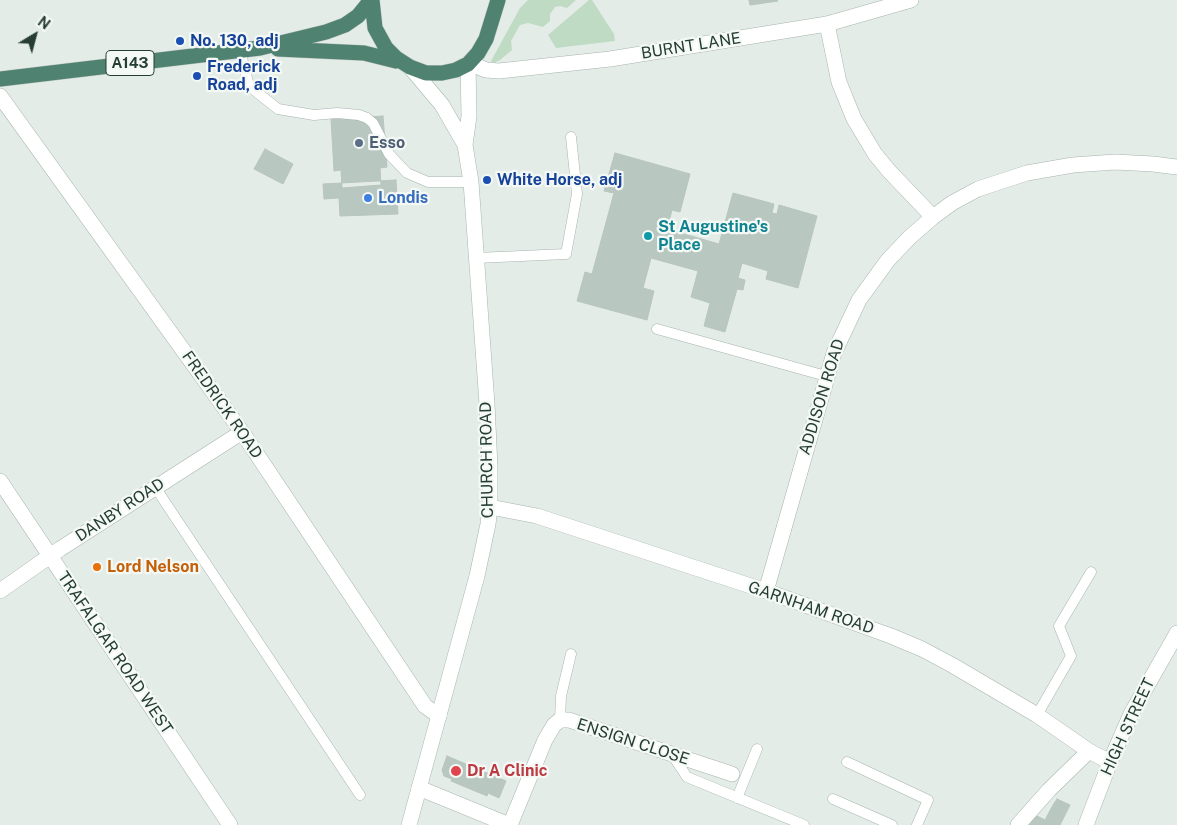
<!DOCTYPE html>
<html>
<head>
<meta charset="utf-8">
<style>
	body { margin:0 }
	#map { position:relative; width:1177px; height:825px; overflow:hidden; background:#e4ece8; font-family:"Public Sans",sans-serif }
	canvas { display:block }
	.north { position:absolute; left:10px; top:10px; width:50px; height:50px; -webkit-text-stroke:4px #f4f9f6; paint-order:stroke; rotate:37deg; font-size:14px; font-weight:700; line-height:20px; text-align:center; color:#253d34 }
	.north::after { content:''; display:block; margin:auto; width:18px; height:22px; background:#253d34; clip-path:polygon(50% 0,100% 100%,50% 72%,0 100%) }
</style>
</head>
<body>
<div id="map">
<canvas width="1177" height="825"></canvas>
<div class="north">N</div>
</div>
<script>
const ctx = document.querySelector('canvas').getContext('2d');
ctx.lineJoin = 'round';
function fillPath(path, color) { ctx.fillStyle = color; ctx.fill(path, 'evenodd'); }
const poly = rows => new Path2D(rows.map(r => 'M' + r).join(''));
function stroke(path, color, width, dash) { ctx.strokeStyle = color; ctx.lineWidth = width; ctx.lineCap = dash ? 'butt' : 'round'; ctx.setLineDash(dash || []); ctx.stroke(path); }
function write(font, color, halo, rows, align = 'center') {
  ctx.font = font + ' "Public Sans",sans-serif'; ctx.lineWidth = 4.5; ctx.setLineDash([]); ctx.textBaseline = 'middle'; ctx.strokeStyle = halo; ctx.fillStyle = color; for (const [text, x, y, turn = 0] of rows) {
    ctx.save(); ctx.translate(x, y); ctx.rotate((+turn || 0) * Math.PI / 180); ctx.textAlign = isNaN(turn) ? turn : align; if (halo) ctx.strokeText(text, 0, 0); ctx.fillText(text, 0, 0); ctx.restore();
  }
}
fillPath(poly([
	[528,0,576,0,567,8,560,6,555,7,550,14,550,21,543,27,528,23,520,25,511,41,512,50,500,60,494,63,491,61,520,8],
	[589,0,592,0,601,14,614,34,615,41,556,48,548,35]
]), '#bfdbc4');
const building = poly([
	[749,0,777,0,778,1,750,5,749,0],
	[383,116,387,167,380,168,381,185,342,188,341,170,334,171,331,119,383,116],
	[265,149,293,164,283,184,254,169,265,149],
	[615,153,690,174,680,212,672,210,667,229,719,244,733,193,774,204,772,213,777,214,779,205,817,216,798,288,766,279,768,271,742,263,738,278,745,280,743,290,737,289,725,332,704,326,710,303,691,297,698,271,651,258,643,288,654,291,647,320,577,301,585,272,592,274,614,193,604,191,615,153],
	[396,180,398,214,340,216,339,198,324,199,323,184,396,180],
	[447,756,506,781,499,798,488,793,487,796,451,781,452,779,444,776,442,770,447,756],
	[1057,799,1070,805,1060,825,1028,825,1037,816,1045,820,1053,805,1057,799]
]);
fillPath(building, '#b9c7c1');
stroke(building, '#b7c5be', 1);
const service = poly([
	[240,50,249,86,278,109,314,115,337,113,359,115,367,118,373,123,389,154,407,173,428,182,471,182],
	[476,258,566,254,577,194,571,137],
	[657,329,826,376],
	[155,487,360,795],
	[1037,715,1071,656,1059,626,1091,572],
	[560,720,561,696,571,654],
	[673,756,687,777,804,825],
	[847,762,928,800,917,825],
	[737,798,757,749],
	[833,799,892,825]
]);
const minor = poly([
	[827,24,839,82,854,119,875,154,889,171,933,217],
	[469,63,486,70,499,71,610,59,827,24,911,0],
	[0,96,242,432,425,706,439,716],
	[0,481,230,825],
	[490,507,537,516,766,591,891,636,922,649,952,665,1037,715,1089,751,1110,762],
	[0,591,60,549,242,432],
	[766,591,834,353,859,300,888,260,910,237,933,217,952,203,978,189,1027,173,1073,165,1115,162,1153,164,1177,167],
	[419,788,509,825],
	[510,825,545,740,554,725,560,720,569,720,732,774],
	[1018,825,1049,790,1089,751]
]);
const tertiary = poly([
	[1086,825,1110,762,1131,714,1177,633]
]);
const secondary = poly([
	[410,67,442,105,465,145],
	[409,825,477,576,488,524,490,507,490,467,487,404,471,182,465,145,469,116,468,64]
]);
const trunk = poly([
	[372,0,375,28,386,48,396,58,410,67,426,73,442,73,456,70,468,64,478,53,486,39,498,0],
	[278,49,364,53,396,61],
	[0,79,260,48,326,32,345,25,358,16,371,0]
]);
stroke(service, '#a7b4ae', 11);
stroke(minor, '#a7b4ae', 16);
stroke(tertiary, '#a7b4ae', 16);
stroke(secondary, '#a3b7af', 16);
stroke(trunk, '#c2c9c6', 16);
stroke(service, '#fff', 10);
stroke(minor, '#fff', 15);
stroke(tertiary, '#fff', 15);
stroke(secondary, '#fff', 15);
stroke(trunk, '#508272', 15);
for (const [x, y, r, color] of [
	[180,41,5,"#1a4fb4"],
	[197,76,5,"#1a4fb4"],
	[359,143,5,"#5c6f8a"],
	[487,180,5,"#1a4fb4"],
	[368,198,5,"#3f7fe0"],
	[648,236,5,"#0f9aa8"],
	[97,567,5,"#e8710a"],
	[456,771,6,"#e0444e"]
]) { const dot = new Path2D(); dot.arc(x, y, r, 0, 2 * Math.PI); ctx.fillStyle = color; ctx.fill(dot); stroke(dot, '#f4f9f6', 2); }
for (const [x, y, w] of [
	[130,63,48]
]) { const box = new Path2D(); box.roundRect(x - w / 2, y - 12.5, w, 25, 4); ctx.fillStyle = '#f4f9f6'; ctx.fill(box); stroke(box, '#253d34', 1); }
write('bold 15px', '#253d34', null, [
	["A143",130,63]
]);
write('bold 16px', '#164399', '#f4f9f6', [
	["No. 130, adj",190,41],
	["Frederick",207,67],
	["Road, adj",207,85],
	["White Horse, adj",497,180]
], 'left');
write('16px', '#253d34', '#f4f9f6', [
	["BURNT LANE",691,46,-9],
	["ADDISON ROAD",822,397,-73],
	["FREDRICK ROAD",222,405,55],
	["CHURCH ROAD",487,460,-91],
	["DANBY ROAD",120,510,-33],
	["GARNHAM ROAD",811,608,19],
	["TRAFALGAR ROAD WEST",115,653,56],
	["HIGH STREET",1128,727,-65],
	["ENSIGN CLOSE",633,742,18]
]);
write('bold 16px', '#4e5e75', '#f4f9f6', [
	["Esso",369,143]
], 'left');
write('bold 16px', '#366cbe', '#f4f9f6', [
	["Londis",378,198]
], 'left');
write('bold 16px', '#0d838f', '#f4f9f6', [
	["St Augustine's",658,227],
	["Place",658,245]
], 'left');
write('bold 16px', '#c56008', '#f4f9f6', [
	["Lord Nelson",107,567]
], 'left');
write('bold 16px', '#be3a42', '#f4f9f6', [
	["Dr A Clinic",467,771]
], 'left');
</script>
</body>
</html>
